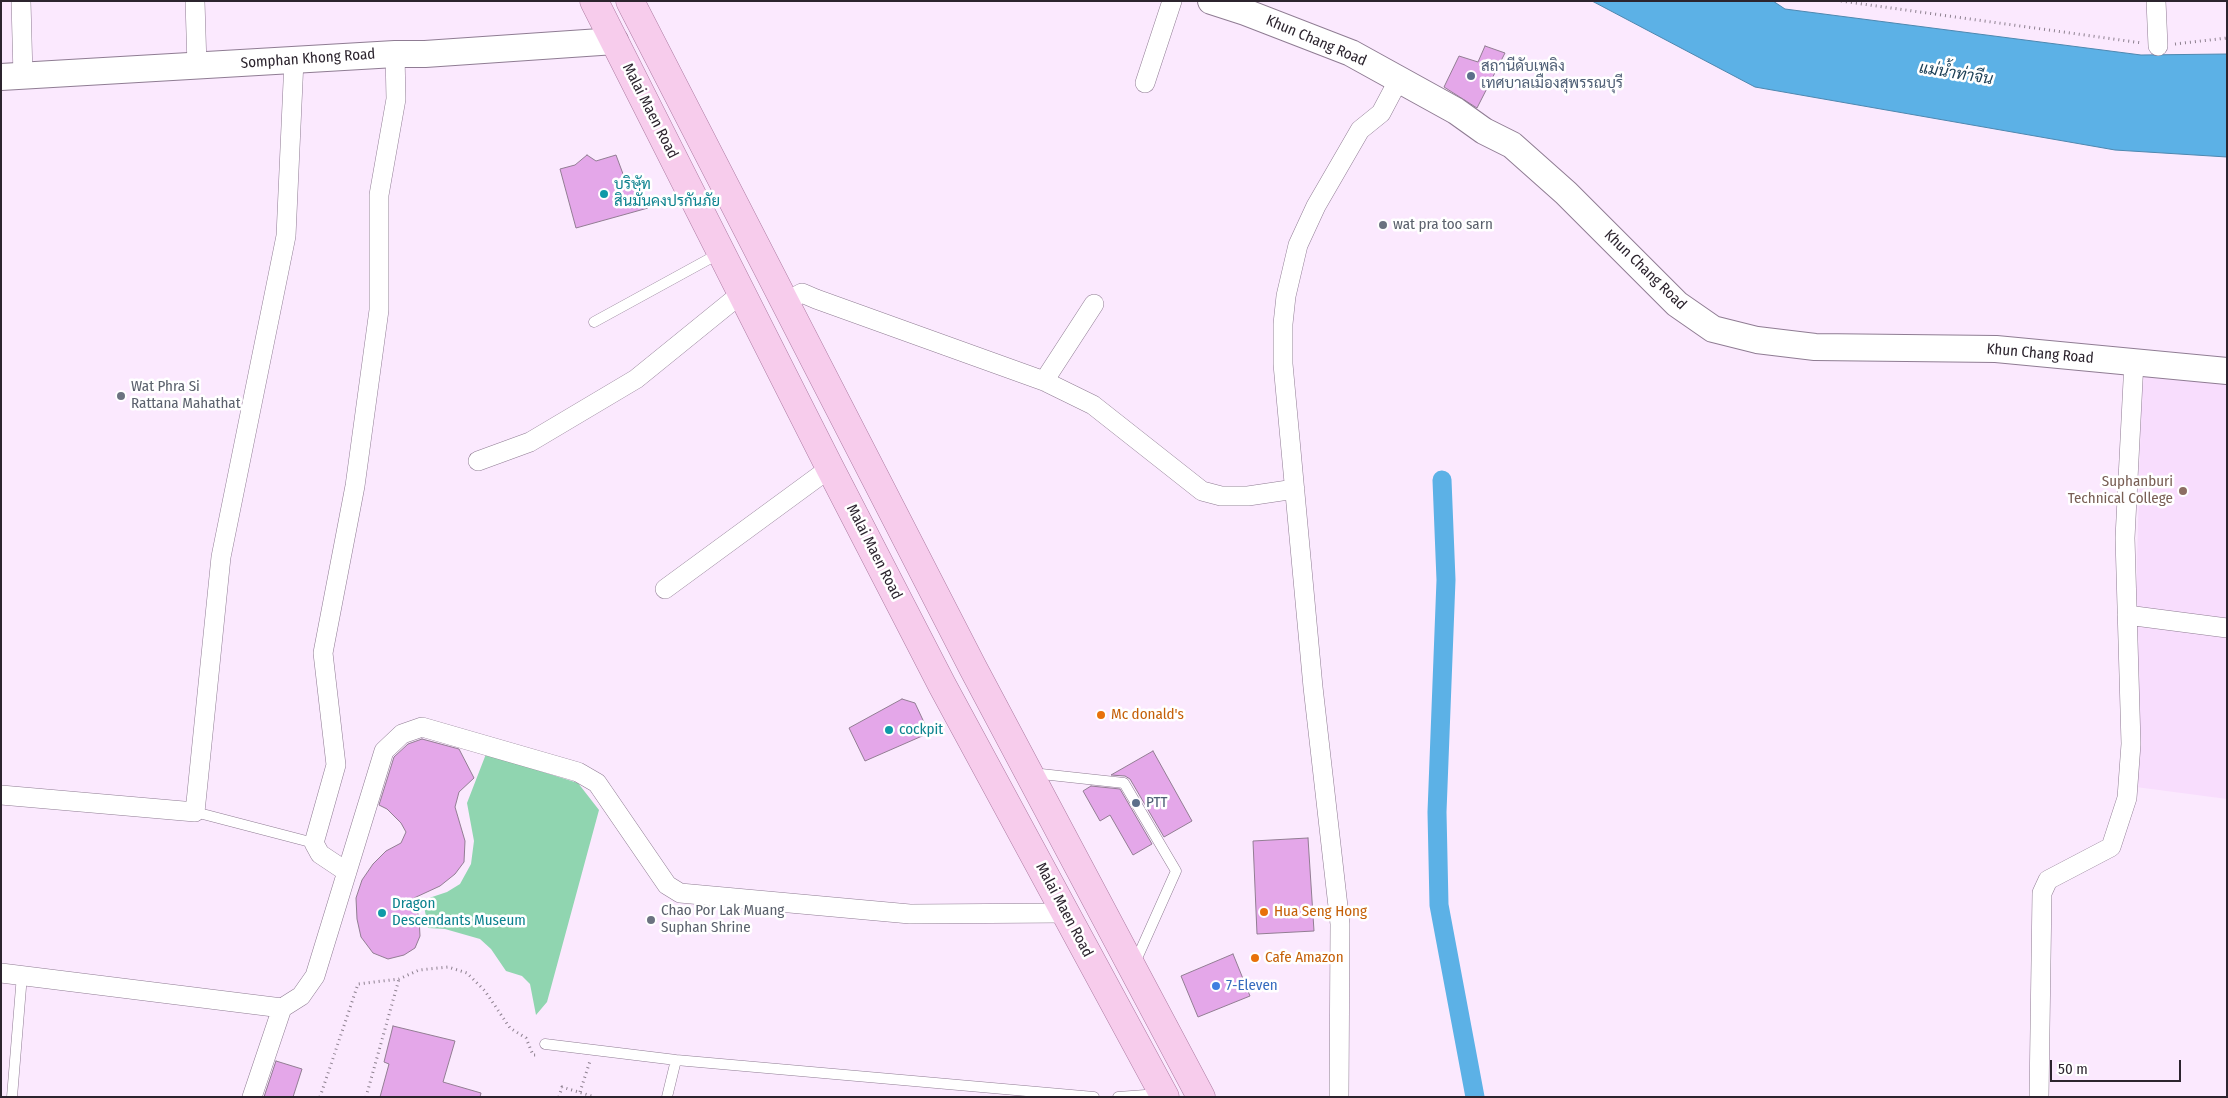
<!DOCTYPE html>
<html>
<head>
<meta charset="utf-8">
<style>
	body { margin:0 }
	#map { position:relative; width:2228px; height:1098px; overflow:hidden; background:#fbe9fe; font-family:"Fira Sans Condensed",sans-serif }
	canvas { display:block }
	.frame { position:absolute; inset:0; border:2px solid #2c242e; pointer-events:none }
	.scale { position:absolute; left:2050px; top:1060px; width:131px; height:22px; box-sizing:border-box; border:2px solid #2c242e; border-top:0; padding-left:6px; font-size:15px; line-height:18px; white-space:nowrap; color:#2c242e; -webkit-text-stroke:4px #fff; paint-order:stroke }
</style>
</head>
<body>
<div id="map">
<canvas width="2228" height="1098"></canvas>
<div class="frame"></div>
<div class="scale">50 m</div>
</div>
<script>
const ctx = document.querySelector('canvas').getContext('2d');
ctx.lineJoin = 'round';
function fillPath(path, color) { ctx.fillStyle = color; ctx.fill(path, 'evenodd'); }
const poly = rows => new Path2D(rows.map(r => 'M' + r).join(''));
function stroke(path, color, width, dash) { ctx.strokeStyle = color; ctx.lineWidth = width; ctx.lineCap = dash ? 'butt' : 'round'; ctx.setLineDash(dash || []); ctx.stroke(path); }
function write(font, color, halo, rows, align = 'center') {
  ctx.font = font + ' "Fira Sans Condensed",Sarabun,sans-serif'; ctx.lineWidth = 5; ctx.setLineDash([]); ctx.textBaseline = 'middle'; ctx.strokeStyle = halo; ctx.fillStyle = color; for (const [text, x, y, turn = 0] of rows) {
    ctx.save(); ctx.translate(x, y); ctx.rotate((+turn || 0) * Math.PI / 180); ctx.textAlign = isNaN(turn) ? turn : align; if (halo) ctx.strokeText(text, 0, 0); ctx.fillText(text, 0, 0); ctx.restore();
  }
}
fillPath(poly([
	[2142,373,2227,382,2227,799,2136,787,2136,601]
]), '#f8ddfd');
fillPath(poly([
	[486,754,578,783,599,810,547,1002,536,1015,530,984,522,976,506,971,491,949,480,939,445,929,428,928,423,900,447,892,460,884,471,864,474,841,467,803]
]), '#90d5b0');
const water = poly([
	[1592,1,1773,1,1785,9,2141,55,2227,54,2227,157,2115,150,1755,87,1592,1]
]);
fillPath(water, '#5cb1e6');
stroke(water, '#4e87af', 1);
stroke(poly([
	[1442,480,1446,580,1437,812,1439,905,1475,1097]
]), '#5cb1e6', 19);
const building = poly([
	[1485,46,1505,53,1477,108,1444,87,1459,56,1478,62,1485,46],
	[587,155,596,161,616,155,626,182,636,180,648,208,576,228,560,169,575,165,587,155],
	[902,699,915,703,929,733,865,761,849,728,902,699],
	[422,739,459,749,474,778,459,792,455,807,465,841,464,862,455,874,440,886,414,898,419,918,420,936,415,948,404,955,388,959,373,953,361,937,357,919,356,898,362,880,373,864,386,851,401,843,406,832,401,823,387,809,379,805,394,757,408,744,422,739],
	[1153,751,1192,821,1164,837,1130,779,1125,776,1111,775,1153,751],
	[1091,786,1120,789,1152,844,1133,855,1110,815,1100,821,1083,791,1091,786],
	[1308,838,1314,931,1257,934,1253,841,1308,838],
	[1233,954,1250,996,1198,1017,1181,976,1233,954],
	[393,1026,455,1041,443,1082,481,1093,480,1097,380,1097,389,1064,384,1062,393,1026],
	[276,1061,302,1069,293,1097,264,1097,276,1061]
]);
fillPath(building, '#e4a7e9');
stroke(building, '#927d93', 1);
const service = poly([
	[594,322,720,253],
	[1032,773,1124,783,1176,871,1134,965],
	[195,812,314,843],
	[545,1044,676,1060,1094,1097],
	[12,1097,22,975],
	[667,1097,676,1060],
	[1118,1097,1159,1094]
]);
const minor = poly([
	[21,1,23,76],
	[195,1,197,66],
	[2156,1,2158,46],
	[1145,83,1172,1],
	[785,302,802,293,816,299,1044,381,1093,405,1202,491,1221,496,1248,496,1295,489],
	[1044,381,1094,304],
	[478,461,530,442,636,379,742,293],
	[665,589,830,468],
	[2127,615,2227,628],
	[1,795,195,812,221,557,286,236,294,60],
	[347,872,320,854,314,843,336,765,323,653,355,486,379,310,379,195,396,99,395,54],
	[1,973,282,1008],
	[252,1097,282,1008,301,996,315,976,384,751,402,734,422,727,578,772,597,783,667,885,680,893,910,914,1066,913],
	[1339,1097,1340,924,1313,687,1283,364,1283,324,1286,296,1298,245,1316,206,1360,130,1381,113,1399,79],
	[2039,1097,2042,893,2048,880,2111,847,2127,798,2131,744,2125,538,2134,361]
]);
const secondary = poly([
	[1211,1,1245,12,1351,53,1456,111,1484,131,1512,145,1566,193,1677,304,1713,329,1757,340,1815,347,1996,349,2227,371],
	[1,77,395,54,425,54,615,41]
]);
const primary = poly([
	[594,1,830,468,942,685,1165,1097],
	[630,1,973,668,1201,1097]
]);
stroke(service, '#8f7c93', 11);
stroke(minor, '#8f7c93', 20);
stroke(secondary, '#8f7c93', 28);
stroke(primary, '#ad7ba2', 29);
stroke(poly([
	[1841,1,2142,43],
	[2175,44,2227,38],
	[580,1092,590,1061],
	[320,1097,358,984,399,979,419,970,448,967,467,973,485,991,510,1028,526,1038,533,1055,538,1055],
	[366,1097,399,979],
	[559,1097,562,1087,595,1097]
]), '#8d808f', 3, [1, 4]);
stroke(service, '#fff', 10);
stroke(minor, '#fff', 19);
stroke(secondary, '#fff', 26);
stroke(primary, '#f7ccec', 28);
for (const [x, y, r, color] of [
	[1471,76,5,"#5c6f8a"],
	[604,194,5,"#0f9aa8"],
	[1383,225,5,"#6b7280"],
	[121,396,5,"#6b7280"],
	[2183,491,5,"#8d6e63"],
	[1101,715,5,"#e8710a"],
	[889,730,5,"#0f9aa8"],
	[1136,803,5,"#5c6f8a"],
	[1264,912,5,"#e8710a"],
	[382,913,5,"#0f9aa8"],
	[651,920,5,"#6b7280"],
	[1255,958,5,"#e8710a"],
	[1216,986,5,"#3f7fe0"]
]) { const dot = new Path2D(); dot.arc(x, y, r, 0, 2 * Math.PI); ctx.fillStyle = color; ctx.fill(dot); stroke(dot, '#fff', 2); }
write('15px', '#2c242e', '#fff', [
	["Khun Chang Road",1316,41,23],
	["Somphan Khong Road",308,59,-4],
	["Malai Maen Road",650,111,63],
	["Khun Chang Road",1645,270,44],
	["Khun Chang Road",2040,354,5],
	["Malai Maen Road",874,552,63],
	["Malai Maen Road",1064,910,62]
]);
write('15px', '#4e5e75', '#fff', [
	["สถานีดับเพลิง",1481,67],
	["เทศบาลเมืองสุพรรณบุรี",1481,84],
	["PTT",1146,803]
], 'left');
write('15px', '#0d838f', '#fff', [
	["บริษัท",614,185],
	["สินมั่นคงปรกันภัย",614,202],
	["cockpit",899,730],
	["Dragon",392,904],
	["Descendants Museum",392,921]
], 'left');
write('15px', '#5b616d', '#fff', [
	["wat pra too sarn",1393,225],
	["Wat Phra Si",131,387],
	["Rattana Mahathat",131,404],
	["Chao Por Lak Muang",661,911],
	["Suphan Shrine",661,928]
], 'left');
write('15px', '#785e54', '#fff', [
	["Suphanburi",2173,482],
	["Technical College",2173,499]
], 'right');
write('15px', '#c56008', '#fff', [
	["Mc donald's",1111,715],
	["Hua Seng Hong",1274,912],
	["Cafe Amazon",1265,958]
], 'left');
write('15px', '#366cbe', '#fff', [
	["7-Eleven",1226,986]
], 'left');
write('italic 16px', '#193d54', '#fff', [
	["แม่น้ำท่าจีน",1956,74,9]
]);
</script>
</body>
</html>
